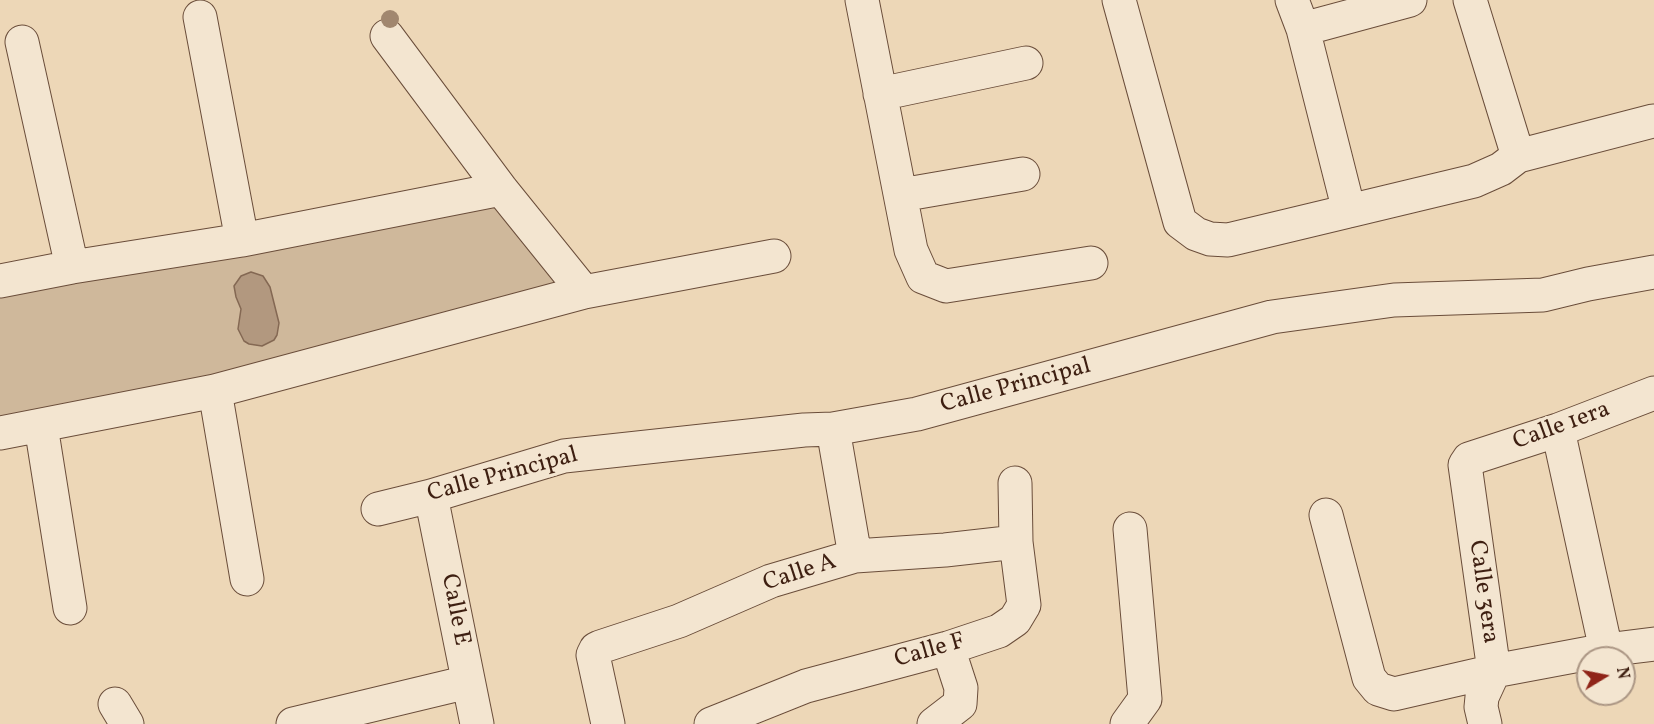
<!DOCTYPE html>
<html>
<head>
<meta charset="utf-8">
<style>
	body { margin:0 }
	#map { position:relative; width:1654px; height:724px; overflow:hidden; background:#edd7b7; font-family:Vollkorn,serif }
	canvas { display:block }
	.north { position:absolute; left:1576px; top:646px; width:60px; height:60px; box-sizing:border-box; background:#f3e5d0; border:2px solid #ab9684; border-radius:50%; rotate:80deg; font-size:16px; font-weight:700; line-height:24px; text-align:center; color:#3e1f11 }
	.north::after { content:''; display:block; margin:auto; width:21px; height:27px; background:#8f2418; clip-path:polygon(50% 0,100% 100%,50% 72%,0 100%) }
</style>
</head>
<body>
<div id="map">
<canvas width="1654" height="724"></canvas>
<div class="north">N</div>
</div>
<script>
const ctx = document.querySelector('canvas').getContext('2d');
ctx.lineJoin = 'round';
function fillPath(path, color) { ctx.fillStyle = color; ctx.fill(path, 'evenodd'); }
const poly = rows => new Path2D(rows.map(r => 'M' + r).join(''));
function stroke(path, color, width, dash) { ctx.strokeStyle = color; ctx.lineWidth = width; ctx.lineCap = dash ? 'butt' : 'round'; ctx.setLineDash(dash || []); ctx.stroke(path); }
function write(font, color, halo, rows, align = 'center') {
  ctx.font = font + ' Vollkorn,serif'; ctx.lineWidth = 6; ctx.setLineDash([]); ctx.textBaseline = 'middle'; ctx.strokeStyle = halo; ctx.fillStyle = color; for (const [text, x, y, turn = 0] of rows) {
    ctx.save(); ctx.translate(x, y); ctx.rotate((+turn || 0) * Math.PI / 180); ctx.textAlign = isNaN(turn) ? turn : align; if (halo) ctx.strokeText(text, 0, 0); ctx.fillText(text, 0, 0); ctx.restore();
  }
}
fillPath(poly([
	[500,201,558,279,551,291,280,362,0,418,0,295]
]), '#cfb89b');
const water = poly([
	[251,272,263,276,270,287,279,323,277,335,274,340,262,346,249,344,244,341,238,329,241,309,236,297,234,286,241,276,251,272]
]);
fillPath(water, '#b2987f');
stroke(water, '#846853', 1.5);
const minor = poly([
	[862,0,911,250,923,277,946,286,1091,263],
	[1119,0,1180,222,1196,234,1210,239,1228,240,1349,211,1303,29,1292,0],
	[1470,0,1518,156,1653,121],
	[200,17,242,240],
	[1303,29,1410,0],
	[387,36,501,189,584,292],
	[22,42,72,267],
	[880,94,1026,63],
	[901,195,1023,174],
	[1349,211,1474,181,1501,169,1518,156],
	[0,281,72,267,242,240,501,189],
	[215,391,247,579],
	[41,426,70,608],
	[833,429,855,556],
	[1558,430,1606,650],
	[0,433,215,391,584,292,774,256],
	[431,496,477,724],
	[378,509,431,496,564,456,804,430,833,429,917,414,1272,317,1394,300,1543,295,1588,284,1654,272],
	[1326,515,1369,678,1378,689,1394,694,1494,671,1606,650,1654,644],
	[115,704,127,724],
	[293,724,468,682],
	[608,724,593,655,596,649,600,647,679,621,771,581,855,556,945,550,1016,542],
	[711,724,806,686,948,648,999,631,1015,620,1024,605,1016,542,1015,483],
	[934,724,960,704,961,688,948,648],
	[1127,724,1145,699,1130,529],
	[1485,724,1481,707,1482,697,1494,671,1465,465,1469,459,1558,430,1654,393]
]);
stroke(minor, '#6a4d3a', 35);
stroke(minor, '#f3e5d0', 33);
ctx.fillStyle = '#a1876f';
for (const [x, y] of [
	[390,19]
]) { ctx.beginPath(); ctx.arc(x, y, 9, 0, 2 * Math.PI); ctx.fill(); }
write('24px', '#3e1f11', '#f3e5d0', [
	["Calle Principal",1016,387,-15],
	["Calle 1era",1562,427,-20],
	["Calle Principal",503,476,-15],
	["Calle A",800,574,-18],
	["Calle 3era",1482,592,82],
	["Calle E",454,610,79],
	["Calle F",930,652,-16]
]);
</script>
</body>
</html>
